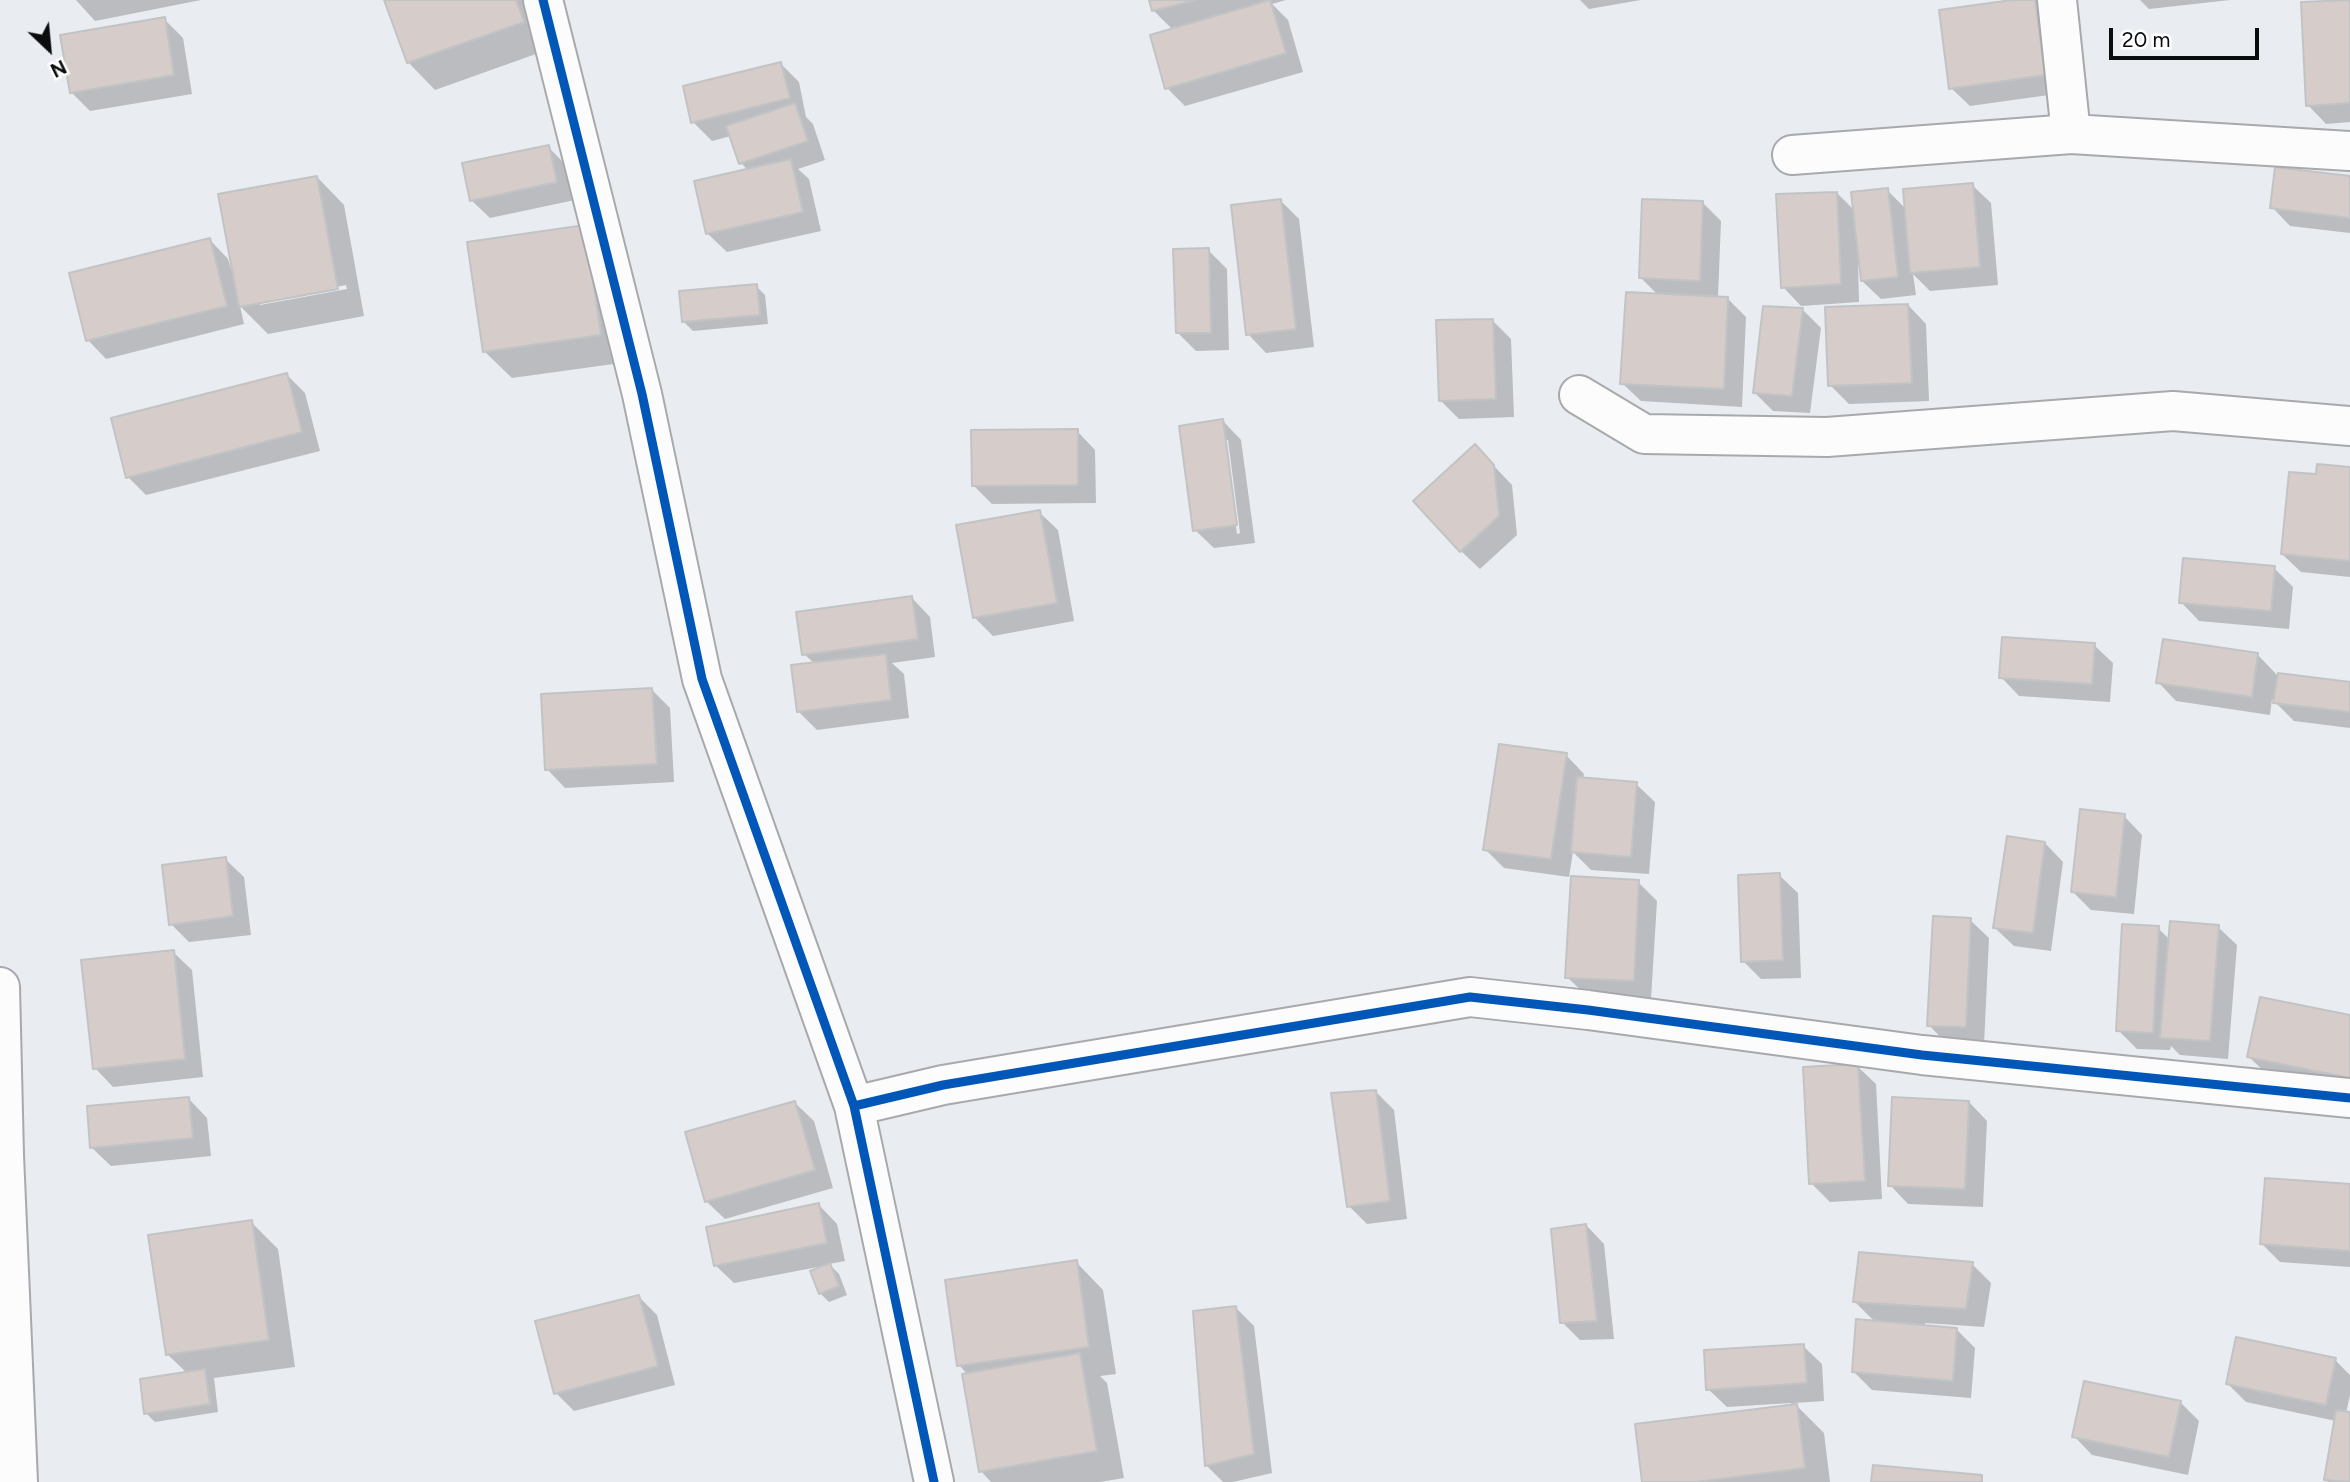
<!DOCTYPE html>
<html>
<head>
<meta charset="utf-8">
<style>
	body { margin:0 }
	#map { position:relative; width:2350px; height:1482px; overflow:hidden; background:#e9ecf0; font-family:Figtree,sans-serif }
	canvas { display:block }
	.north { position:absolute; left:14px; top:14px; width:70px; height:70px; -webkit-text-stroke:5px #fff; paint-order:stroke; rotate:154deg; font-size:19px; font-weight:700; line-height:28px; text-align:center; color:#0a0c0e }
	.north::after { content:''; display:block; margin:auto; width:24px; height:32px; background:#0a0c0e; clip-path:polygon(50% 0,100% 100%,50% 72%,0 100%) }
	.scale { position:absolute; left:2109px; top:28px; width:150px; height:32px; box-sizing:border-box; border:4px solid #0a0c0e; border-top:0; padding-left:9px; font-size:21px; line-height:24px; white-space:nowrap; color:#0a0c0e; -webkit-text-stroke:5px #fff; paint-order:stroke }
</style>
</head>
<body>
<div id="map">
<canvas width="2350" height="1482"></canvas>
<div class="north">N</div>
<div class="scale">20 m</div>
</div>
<script>
const ctx = document.querySelector('canvas').getContext('2d');
ctx.lineJoin = 'round';
function fillPath(path, color) { ctx.fillStyle = color; ctx.fill(path, 'evenodd'); }
const poly = rows => new Path2D(rows.map(r => 'M' + r).join(''));
function stroke(path, color, width, dash) { ctx.strokeStyle = color; ctx.lineWidth = width; ctx.lineCap = dash ? 'butt' : 'round'; ctx.setLineDash(dash || []); ctx.stroke(path); }
fillPath(poly([
	[76,0,201,0,95,21],
	[386,0,533,0,550,49,435,90,408,62],
	[1151,0,1286,0,1272,4,1288,20,1303,72,1185,106,1167,88,1173,30,1153,10],
	[1580,0,1641,0,1589,9],
	[2025,0,2035,0,2053,17,2063,93,1970,106,1951,88],
	[2140,0,2230,0,2149,9],
	[2350,1,2350,122,2326,124,2308,105],
	[164,19,183,38,192,94,90,111,71,92],
	[781,64,799,82,806,117,813,124,825,160,798,169,809,179,821,231,727,252,708,234,696,182,748,170,741,163,731,136,712,141,693,122],
	[548,147,567,166,575,200,490,218,471,200],
	[317,177,344,205,364,316,268,334,240,306,244,324,106,359,88,340,210,240,228,259,231,269,234,268],
	[346,285,347,289,260,305,260,302],
	[2350,178,2350,233,2290,226,2272,207],
	[1972,185,1991,203,1998,285,1930,291,1913,274,1916,295,1881,299,1862,281,1861,265,1858,265,1859,302,1801,306,1783,287,1837,193,1855,211,1887,190,1906,209],
	[1281,201,1299,219,1314,347,1266,353,1248,334],
	[1703,203,1721,221,1718,298,1727,298,1746,317,1742,407,1641,401,1622,383,1658,295,1640,277],
	[585,227,628,362,512,378,484,351],
	[1208,250,1227,269,1229,350,1196,351,1177,332],
	[756,286,765,295,768,324,693,331,684,322],
	[1908,305,1926,324,1929,401,1849,404,1830,385],
	[1802,309,1821,328,1810,413,1773,411,1755,393],
	[1492,320,1511,339,1514,417,1459,419,1441,401],
	[287,375,305,393,320,451,146,495,128,477],
	[1223,421,1241,440,1255,543,1214,548,1195,530],
	[1224,440,1228,440,1240,533,1237,534],
	[1077,431,1095,450,1096,503,992,504,973,485],
	[1493,465,1512,485,1517,535,1480,569,1461,551],
	[2350,469,2350,577,2301,572,2282,554,2318,476],
	[1039,512,1058,530,1074,621,993,636,974,617],
	[2274,568,2293,587,2289,629,2199,621,2181,602],
	[912,598,930,617,935,657,892,663,904,674,909,718,817,730,798,711,815,664,804,654],
	[2094,645,2113,663,2110,702,2019,696,2001,677],
	[2258,655,2277,675,2350,684,2350,728,2294,721,2272,699,2270,715,2176,701,2158,682],
	[652,690,670,708,674,782,565,788,547,769],
	[1566,755,1584,774,1583,779,1636,784,1655,802,1649,874,1591,870,1573,852,1569,877,1504,868,1485,849],
	[2124,816,2142,835,2134,914,2091,910,2073,892],
	[2045,843,2063,862,2051,951,2014,946,1995,928],
	[225,859,244,877,251,935,189,942,171,924],
	[1779,875,1798,893,1801,978,1761,979,1743,961],
	[1638,882,1657,901,1651,999,1586,995,1567,977],
	[1970,920,1989,938,1984,1045,1947,1044,1929,1025],
	[2218,927,2237,945,2228,1059,2180,1055,2171,1046,2170,1050,2137,1049,2118,1030,2158,928,2170,940],
	[173,952,192,970,203,1077,113,1087,95,1068],
	[2350,1017,2350,1092,2268,1075,2249,1057],
	[1857,1066,1876,1084,1882,1199,1830,1202,1811,1183],
	[1375,1091,1394,1110,1407,1219,1367,1224,1349,1206],
	[189,1099,207,1118,211,1156,111,1166,92,1148],
	[1969,1102,1987,1121,1983,1207,1908,1204,1890,1185],
	[795,1103,814,1121,833,1188,725,1219,706,1201],
	[2350,1186,2350,1267,2280,1262,2261,1243],
	[819,1205,837,1224,845,1261,829,1264,839,1274,847,1295,829,1302,820,1293,823,1266,734,1283,715,1265],
	[251,1222,278,1249,295,1367,214,1378,218,1412,155,1422,146,1413,187,1373,167,1354],
	[1586,1225,1604,1244,1614,1339,1580,1340,1562,1322],
	[1076,1262,1103,1290,1116,1374,1100,1376,1107,1383,1124,1478,1100,1482,991,1482,981,1471,968,1375,959,1365],
	[1972,1264,1991,1283,1984,1327,1925,1323,1925,1327,1956,1329,1975,1348,1971,1398,1872,1390,1854,1372,1876,1323,1855,1302],
	[639,1297,657,1315,675,1385,574,1411,556,1393],
	[1236,1308,1254,1326,1272,1473,1233,1482,1223,1482,1206,1465],
	[1803,1346,1822,1364,1824,1401,1794,1403,1824,1433,1830,1482,1644,1482,1792,1406,1791,1403,1727,1407,1708,1389],
	[2335,1360,2350,1375,2350,1395,2346,1413,2350,1414,2350,1482,2328,1482,2326,1479,2336,1421,2246,1402,2228,1384],
	[2181,1403,2199,1421,2188,1475,2092,1455,2074,1436]
]), '#0003');
const building = poly([
	[384,0,516,0,524,22,407,63,384,0],
	[1149,0,1196,0,1152,11,1149,0],
	[1270,0,1286,53,1165,89,1150,35,1270,0],
	[2012,0,2035,0,2045,75,1949,89,1939,10,2012,0],
	[2350,0,2350,103,2306,106,2301,2,2350,0],
	[165,17,174,75,70,93,60,35,165,17],
	[781,62,790,98,691,123,683,86,781,62],
	[795,103,808,141,739,164,726,126,795,103],
	[549,145,557,182,470,201,462,163,549,145],
	[791,159,803,212,706,234,694,181,791,159],
	[2275,167,2350,176,2350,218,2270,208,2275,167],
	[317,176,338,289,239,307,218,194,317,176],
	[1973,183,1980,267,1910,273,1903,189,1973,183],
	[1888,188,1898,277,1861,281,1851,192,1888,188],
	[1837,192,1841,284,1781,288,1776,194,1837,192],
	[1281,199,1296,329,1246,335,1231,205,1281,199],
	[1642,199,1703,201,1700,281,1639,278,1642,199],
	[585,225,601,335,483,352,467,242,585,225],
	[210,238,227,306,86,341,69,273,210,238],
	[1209,248,1211,333,1176,333,1173,249,1209,248],
	[757,284,760,315,682,322,679,291,757,284],
	[1626,292,1728,297,1724,389,1620,384,1626,292],
	[1908,304,1912,383,1828,386,1825,307,1908,304],
	[1763,306,1803,308,1792,396,1753,393,1763,306],
	[1493,319,1496,399,1439,401,1436,320,1493,319],
	[287,373,302,432,126,478,111,418,287,373],
	[1223,419,1237,525,1193,531,1179,426,1223,419],
	[1078,429,1078,485,972,486,971,430,1078,429],
	[1475,444,1494,465,1499,516,1460,552,1413,501,1475,444],
	[2317,464,2350,467,2350,561,2281,554,2289,472,2316,474,2317,464],
	[1040,510,1057,603,973,618,956,525,1040,510],
	[2183,558,2275,566,2271,611,2179,603,2183,558],
	[912,596,918,639,802,655,796,612,912,596],
	[2002,637,2095,643,2092,684,1999,678,2002,637],
	[2163,639,2258,653,2252,697,2156,683,2163,639],
	[886,654,891,700,797,712,791,665,886,654],
	[2278,673,2350,682,2350,712,2273,703,2278,673],
	[652,688,657,764,545,770,541,694,652,688],
	[1499,744,1567,753,1551,859,1483,850,1499,744],
	[1577,777,1637,782,1631,857,1571,852,1577,777],
	[2080,809,2125,814,2116,897,2071,892,2080,809],
	[2007,836,2045,842,2033,933,1993,928,2007,836],
	[226,857,233,916,169,925,162,865,226,857],
	[1780,873,1783,960,1741,962,1738,875,1780,873],
	[1571,876,1639,880,1634,981,1565,978,1571,876],
	[1933,916,1971,918,1966,1027,1927,1026,1933,916],
	[2170,921,2219,925,2210,1041,2160,1038,2170,921],
	[2122,924,2159,926,2153,1033,2116,1031,2122,924],
	[174,950,185,1059,93,1069,81,960,174,950],
	[2260,997,2350,1015,2350,1078,2247,1057,2260,997],
	[1858,1064,1865,1181,1809,1184,1803,1067,1858,1064],
	[1376,1090,1390,1201,1347,1207,1331,1093,1376,1090],
	[189,1097,193,1138,90,1148,87,1106,189,1097],
	[1892,1097,1969,1101,1965,1189,1888,1186,1892,1097],
	[795,1101,815,1170,705,1202,685,1132,795,1101],
	[2265,1178,2350,1184,2350,1251,2260,1244,2265,1178],
	[819,1203,827,1243,714,1266,706,1227,819,1203],
	[252,1220,269,1340,166,1355,148,1235,252,1220],
	[1586,1224,1597,1321,1560,1323,1551,1229,1586,1224],
	[1859,1252,1973,1262,1966,1309,1853,1302,1859,1252],
	[1077,1260,1089,1347,957,1366,945,1280,1077,1260],
	[830,1263,839,1286,819,1294,810,1271,830,1263],
	[639,1295,658,1366,554,1394,535,1321,639,1295],
	[1236,1306,1254,1454,1205,1466,1193,1311,1236,1306],
	[1856,1319,1957,1328,1953,1381,1852,1372,1856,1319],
	[2236,1337,2336,1358,2326,1405,2226,1384,2236,1337],
	[1804,1344,1807,1383,1706,1390,1704,1350,1804,1344],
	[1080,1353,1097,1451,979,1472,962,1374,1080,1353],
	[205,1369,210,1404,144,1414,140,1379,205,1369],
	[2084,1381,2181,1401,2169,1457,2072,1437,2084,1381],
	[1797,1404,1805,1468,1696,1482,1642,1482,1635,1424,1797,1404],
	[2336,1410,2350,1412,2350,1482,2324,1480,2336,1410],
	[1873,1465,1982,1475,1982,1482,1871,1482,1873,1465]
]);
fillPath(building, '#d6cdcb');
stroke(building, '#c2c3c4', 2);
const street = poly([
	[543,0,642,394,702,679,854,1106,934,1482],
	[2057,0,2071,134,2350,151],
	[1792,155,2071,134],
	[1579,395,1644,434,1827,437,2173,411,2350,426],
	[0,987,4,1155,18,1482],
	[854,1106,943,1085,1470,997,1588,1010,1922,1055,2350,1098]
]);
stroke(street, '#a8a9ac', 42);
stroke(street, '#fcfcfd', 38);
stroke(poly([
	[543,0,642,394,702,679,854,1106,934,1482],
	[854,1106,943,1085,1470,997,1588,1010,1922,1055,2350,1098]
]), '#0057b8', 9);
</script>
</body>
</html>
